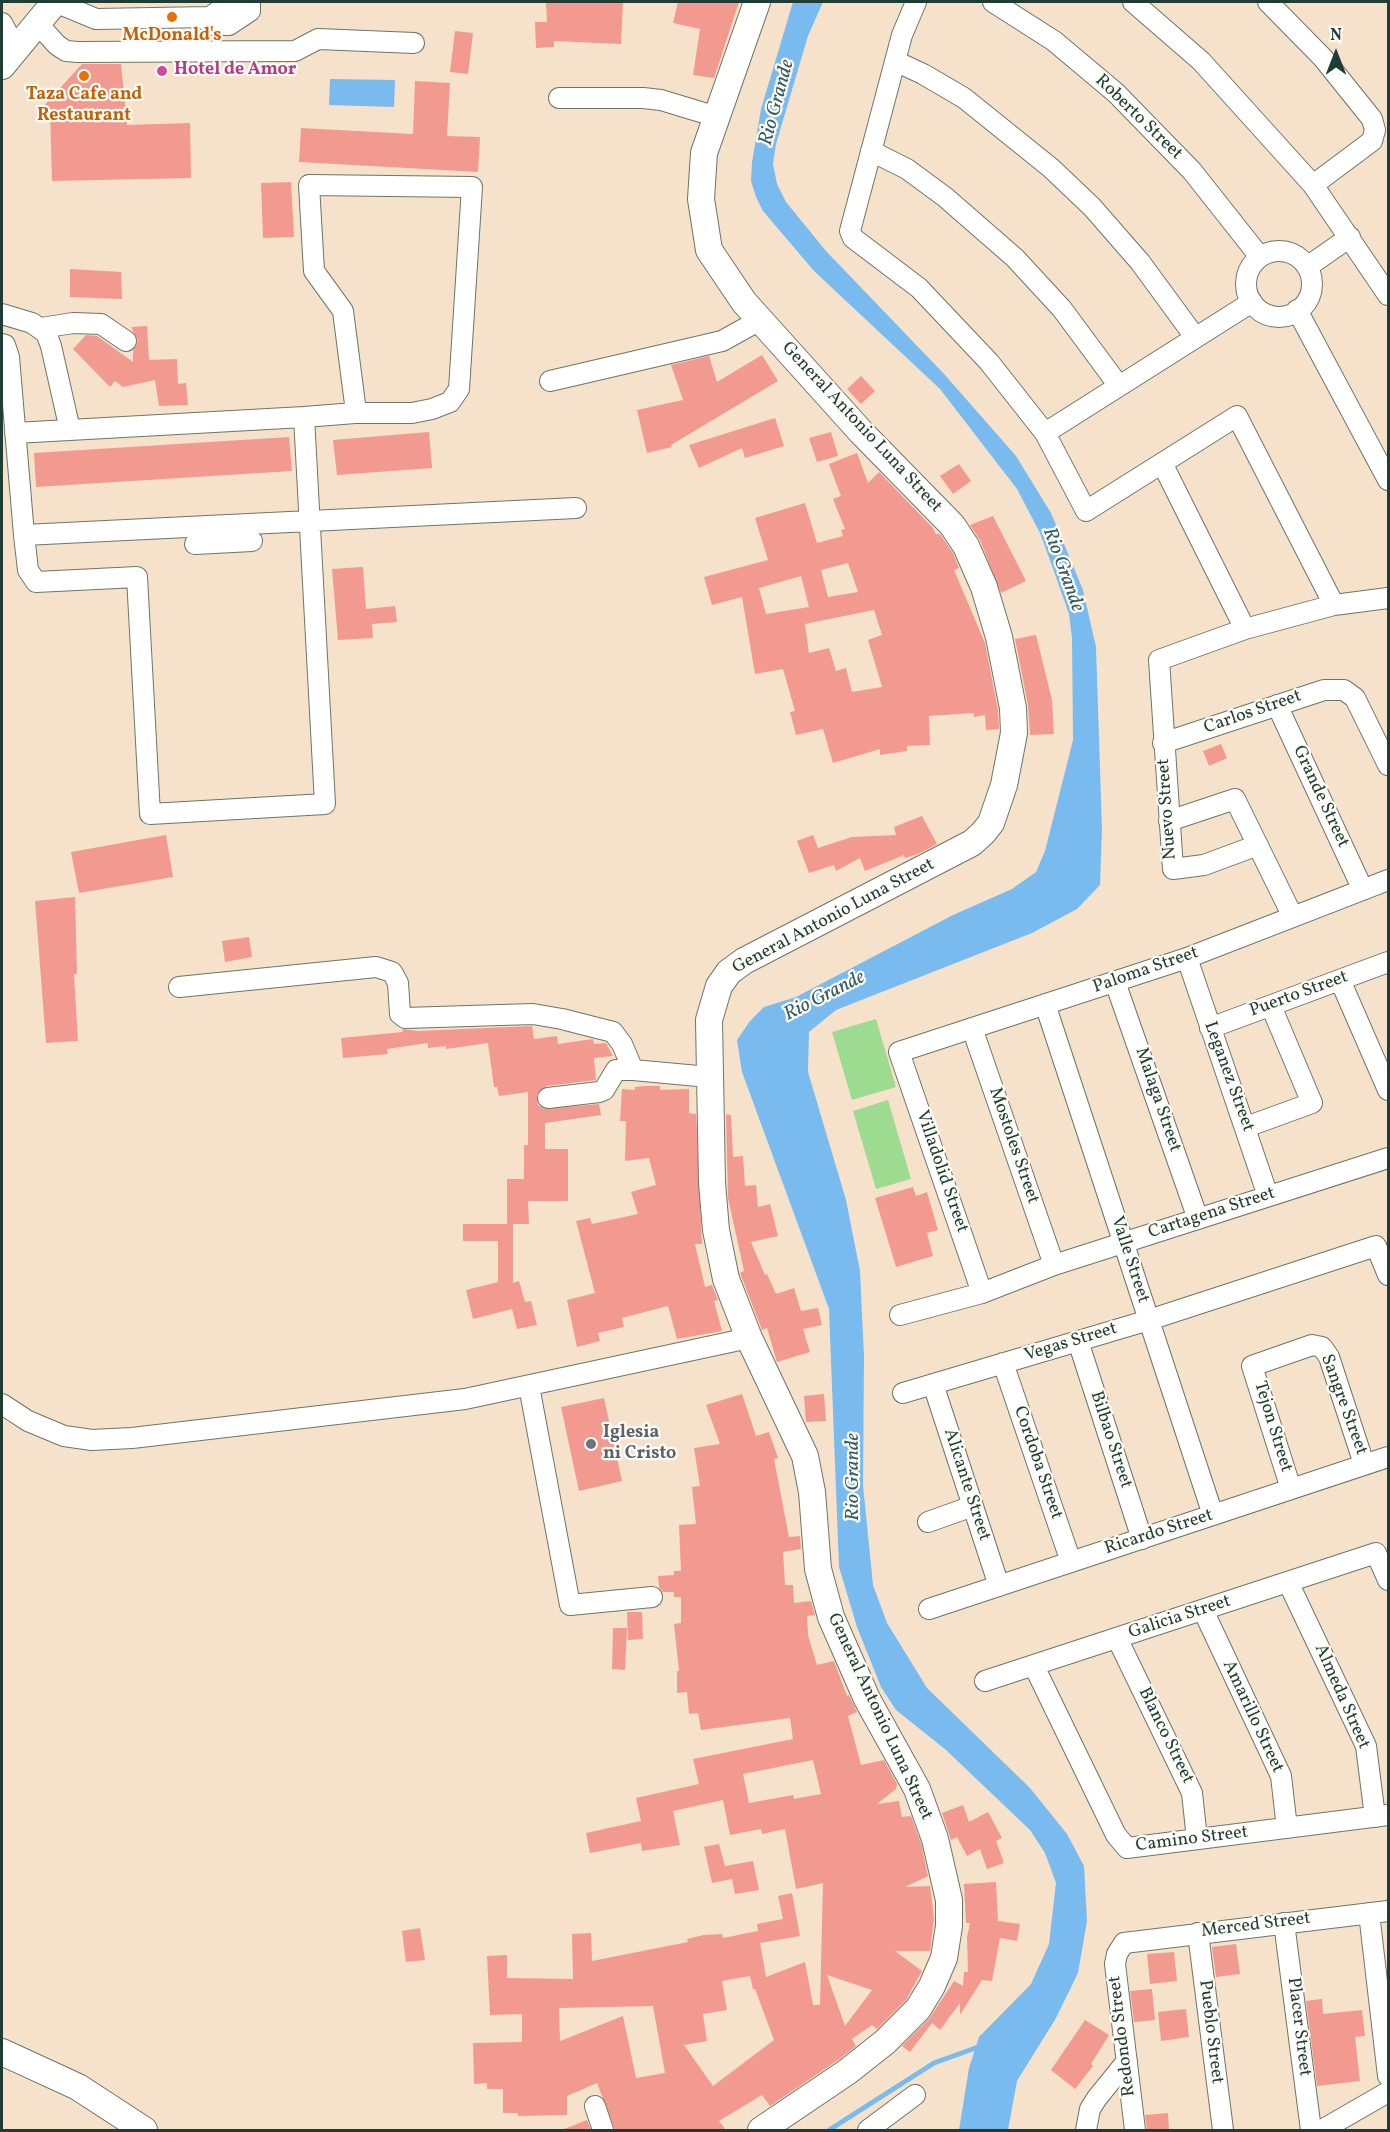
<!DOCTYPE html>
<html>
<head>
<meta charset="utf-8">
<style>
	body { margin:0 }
	#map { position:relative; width:1390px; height:2132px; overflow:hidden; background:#f6e2ca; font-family:Vollkorn,serif }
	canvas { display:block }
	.frame { position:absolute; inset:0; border:3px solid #1f3d34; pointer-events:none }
	.north { position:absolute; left:1306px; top:24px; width:60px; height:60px; -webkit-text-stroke:4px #fdfcf7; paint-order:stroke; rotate:0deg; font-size:16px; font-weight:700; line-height:24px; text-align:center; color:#1f3d34 }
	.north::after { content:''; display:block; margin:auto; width:21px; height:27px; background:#1f3d34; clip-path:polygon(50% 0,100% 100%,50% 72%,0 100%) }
</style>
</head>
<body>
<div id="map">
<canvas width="1390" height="2132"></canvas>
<div class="frame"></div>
<div class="north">N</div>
</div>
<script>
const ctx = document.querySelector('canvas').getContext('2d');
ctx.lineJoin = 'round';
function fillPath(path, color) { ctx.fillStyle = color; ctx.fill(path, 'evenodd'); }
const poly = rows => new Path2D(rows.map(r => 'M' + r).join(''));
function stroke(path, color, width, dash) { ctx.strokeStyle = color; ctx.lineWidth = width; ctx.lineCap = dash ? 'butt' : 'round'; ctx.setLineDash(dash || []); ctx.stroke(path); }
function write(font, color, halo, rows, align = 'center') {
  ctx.font = font + ' Vollkorn,serif'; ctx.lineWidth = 4.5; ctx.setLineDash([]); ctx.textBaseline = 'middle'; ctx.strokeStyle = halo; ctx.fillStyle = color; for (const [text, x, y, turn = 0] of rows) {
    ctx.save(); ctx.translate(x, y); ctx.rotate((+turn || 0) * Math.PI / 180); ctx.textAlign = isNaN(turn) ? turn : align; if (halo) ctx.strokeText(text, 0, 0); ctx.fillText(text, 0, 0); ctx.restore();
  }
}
fillPath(poly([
	[876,1019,896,1087,852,1100,832,1032],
	[888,1100,911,1179,876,1189,853,1111]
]), '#9ddb91');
fillPath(poly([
	[793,2,823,2,808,36,776,144,773,164,777,184,786,202,826,251,945,375,1016,456,1051,513,1067,551,1083,590,1096,647,1102,829,1100,885,1077,909,1032,933,836,1010,809,1032,808,1072,846,1200,860,1271,864,1357,863,1485,873,1585,887,1623,927,1688,1030,1788,1067,1834,1084,1866,1087,1921,1078,1973,1056,2018,1017,2081,1008,2130,959,2130,969,2068,979,2037,1031,1984,1049,1944,1056,1883,1045,1853,1030,1830,946,1750,896,1710,881,1687,857,1627,839,1567,829,1309,742,1072,737,1040,750,1021,764,1007,796,997,953,915,1012,889,1036,872,1045,851,1073,740,1072,638,1069,614,1051,563,1040,533,1017,489,940,389,814,271,763,211,756,197,751,181,752,162,761,109],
	[330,79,395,80,394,107,329,105]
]), '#7abbef');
stroke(poly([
	[829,2130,934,2063,981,2046]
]), '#7abbef', 5);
fillPath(poly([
	[546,2,623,2,621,44,554,41,554,47,536,48,535,22,547,22],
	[678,2,739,2,714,78,693,75,700,29,673,23],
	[455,31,473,33,468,74,450,72],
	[82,64,121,64,127,125,190,123,191,178,52,181,50,109,40,110],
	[415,81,450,83,447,136,480,137,478,172,299,162,301,128,413,134],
	[291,182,294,237,263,238,261,183],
	[70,269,121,272,122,299,70,297],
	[147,326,149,360,177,359,178,384,186,383,188,405,159,406,155,380,123,387,115,381,110,387,73,349,86,335,97,336,133,362,133,351,138,341,131,327],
	[762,355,778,381,671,445,672,447,647,453,637,410,683,400,671,365,709,356,717,382],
	[861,376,875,391,861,404,847,389],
	[775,418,784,446,745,458,742,448,699,468,689,445],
	[429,432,432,468,337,475,333,440],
	[831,432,838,456,817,462,809,438],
	[289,437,292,471,36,487,34,453],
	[857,453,868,483,879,472,933,528,936,534,940,534,953,553,959,568,954,570,985,643,998,710,999,729,986,730,985,715,974,717,974,713,929,716,930,745,907,746,907,751,880,755,880,749,833,763,823,729,796,735,790,712,795,711,783,669,755,674,742,597,712,605,704,577,768,560,755,518,805,503,817,543,843,536,841,530,845,529,833,499,841,496,829,464],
	[848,563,858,592,828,597,821,570],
	[801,576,809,607,766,614,759,588],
	[874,610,882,635,868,640,882,687,852,692,846,668,836,671,829,648,809,653,805,624],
	[959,464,971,481,953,494,940,476],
	[993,516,1026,581,1001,593,980,540,970,525],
	[363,567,366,609,395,606,397,622,372,624,373,638,338,640,332,569],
	[1036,635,1052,700,1054,734,1030,735,1028,705,1015,639],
	[1221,744,1227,758,1209,766,1203,751],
	[922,816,937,844,918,854,905,858,904,855,865,871,860,858,836,871,834,865,809,873,797,841,813,835,818,848,852,837,896,835,894,827],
	[166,835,173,877,79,893,71,852],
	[75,897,77,974,74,974,78,1041,46,1043,35,901],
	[249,937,252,957,225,962,222,941],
	[532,1026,534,1039,557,1036,558,1044,593,1039,594,1044,606,1043,613,1056,594,1058,596,1080,547,1086,537,1094,538,1105,544,1109,599,1104,601,1115,545,1123,545,1149,568,1149,568,1201,528,1201,529,1224,513,1224,513,1283,519,1281,525,1302,531,1301,537,1325,517,1329,512,1309,473,1319,466,1290,498,1282,498,1241,463,1241,463,1224,507,1224,507,1179,524,1179,524,1145,528,1145,528,1092,499,1096,497,1087,494,1087,488,1043,446,1049,446,1046,428,1048,428,1043,387,1049,388,1054,343,1058,341,1038,403,1032,402,1029,418,1031],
	[645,1086,660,1086,660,1090,689,1089,689,1113,696,1114,702,1244,695,1244,705,1287,712,1285,718,1300,714,1301,722,1331,677,1339,668,1306,622,1318,624,1327,598,1333,600,1341,577,1347,567,1300,595,1293,576,1221,590,1218,592,1224,638,1214,631,1192,656,1185,649,1158,625,1161,626,1121,620,1121,622,1089,635,1090,635,1087],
	[726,1114,731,1115,733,1157,743,1156,745,1186,756,1185,758,1207,770,1204,778,1236,751,1242,765,1275,767,1274,776,1294,794,1288,801,1311,818,1308,822,1325,803,1329,810,1352,777,1362,767,1328,762,1330,740,1273,744,1271,728,1198],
	[913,1187,916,1196,927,1192,938,1230,927,1233,933,1256,896,1267,875,1198],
	[742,1394,756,1436,769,1432,778,1458,774,1459,789,1537,800,1536,801,1549,783,1552,785,1585,793,1585,794,1603,811,1601,815,1615,807,1616,808,1635,817,1665,834,1661,847,1696,849,1695,857,1712,848,1716,861,1765,884,1760,897,1784,896,1789,877,1804,899,1801,902,1817,911,1816,921,1843,928,1876,905,1887,930,1886,934,1918,930,1951,895,1951,922,1971,906,2000,877,2029,872,2025,852,2039,856,2046,838,2060,770,2106,762,2095,719,2121,726,2130,615,2130,597,2083,567,2096,567,2115,518,2116,518,2113,503,2113,503,2089,487,2089,487,2083,474,2084,473,2043,522,2042,522,2014,490,2015,487,1956,507,1955,507,1978,573,1979,572,1934,591,1933,592,1961,688,1942,687,1939,704,1935,722,1934,723,1938,758,1931,766,1977,805,1962,813,2005,820,2005,823,1883,796,1889,785,1829,762,1834,761,1829,730,1835,723,1800,673,1811,680,1845,642,1851,641,1843,590,1853,586,1833,641,1821,636,1798,699,1784,693,1759,793,1739,790,1718,701,1730,698,1713,689,1714,687,1692,677,1693,677,1671,679,1671,674,1624,681,1623,681,1597,674,1597,674,1592,663,1592,659,1587,658,1576,674,1575,674,1571,681,1571,679,1525,696,1524,692,1487,700,1486,694,1448,720,1444,706,1405],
	[813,1760,821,1794,794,1799,793,1795,749,1803,743,1774],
	[827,1975,872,1990,845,2026],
	[750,1976,753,1989,755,1989,774,2040,713,2086,684,2045,707,2041,703,2014,727,2010,722,1981],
	[653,2006,665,2073,636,2078,623,2016,560,2041,559,2008],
	[824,1394,826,1421,806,1422,804,1396],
	[604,1398,622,1481,579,1491,561,1407],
	[627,1612,642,1612,643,1639,628,1640],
	[613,1628,627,1628,625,1670,612,1669],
	[963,1805,969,1822,988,1812,1002,1838,996,1841,1004,1863,987,1869,980,1849,967,1856,957,1837,951,1840,942,1813],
	[719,1844,725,1866,753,1861,759,1890,735,1894,732,1879,712,1883,704,1847],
	[996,1882,998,1921,1020,1924,1017,1941,1000,1938,992,1981,982,1980,960,2015,960,2003,940,2030,932,2023,910,2052,902,2046,929,2019,954,1981,963,1986,964,1972,968,1972,967,1937,970,1923,966,1923,964,1884],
	[792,1893,800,1936,760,1943,757,1924,783,1919,778,1896],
	[420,1928,425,1960,406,1962,402,1931],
	[1236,1944,1240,1974,1216,1977,1212,1947],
	[1174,1952,1177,1981,1150,1984,1147,1954],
	[1152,1989,1155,2020,1134,2022,1130,1991],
	[1322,1999,1323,2014,1362,2010,1365,2036,1355,2037,1360,2081,1317,2086,1306,2001],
	[1186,2009,1189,2037,1161,2041,1158,2012],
	[1085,2020,1109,2035,1091,2064,1093,2066,1075,2089,1051,2070],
	[1168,2113,1169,2130,1147,2130,1145,2115],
	[587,2120,591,2130,564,2130,564,2129]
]), '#f29a8f');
const minor = poly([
	[55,2,96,19,210,17,231,2],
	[916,2,902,35,850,231,853,238,919,288,989,362,1045,433,1086,511,1237,416,1334,605],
	[993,2,1054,41,1116,93,1192,171,1260,257],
	[1133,2,1201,61,1313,185,1388,295],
	[1268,2,1323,58,1372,119,1375,130,1372,141,1313,185],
	[203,18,213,25,229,25,250,11,250,2],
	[2,23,16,49],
	[37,23,57,45,66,51,78,52,295,51,318,39,414,43],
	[895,61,923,74,964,98,1051,168,1092,207,1140,262,1195,337],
	[559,98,643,98,661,100,717,117],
	[871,151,907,169,945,197,1015,258,1062,309,1119,386],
	'1246 284a33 33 0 1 1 66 0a33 33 0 1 1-66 0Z',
	[1307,267,1350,237],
	[1297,310,1388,480],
	[2,314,32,323,46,333,51,346,70,430],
	[41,328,73,323,101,324,126,341],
	[2,344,5,345,9,357,24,535,576,508],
	[550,381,722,341,760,320],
	[304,417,355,413,355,404,343,311,314,271,309,185,472,187,459,389,450,402,432,409,412,413,355,413],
	[15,433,304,417,325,804,150,814,137,577,36,582,28,570,24,535],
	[1045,433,1252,302],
	[1162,463,1245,629],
	[195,544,252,541],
	[1277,705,1363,890],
	[1163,743,1324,690,1344,690,1355,698,1388,765],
	[1169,821,1235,799,1292,915],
	[1258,845,1204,865,1173,869,1159,660,1245,629,1334,605,1388,598],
	[1187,958,1268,1196],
	[1340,980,1388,1090],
	[1115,982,1198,1219],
	[179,987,376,967,392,972,398,983,400,1014,405,1018,533,1014,562,1019,613,1032,622,1044,633,1070,709,1077],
	[1045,1004,1213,1515],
	[972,1028,1054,1265],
	[1210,1028,1388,962],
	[548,1098,599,1092,604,1090,616,1070,633,1070],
	[1246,1127,1312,1103,1271,1006],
	[982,1293,899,1052,1187,958,1388,880],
	[900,1315,982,1293,1054,1265,1388,1158],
	[1078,1341,1142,1539],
	[1003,1363,1071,1562],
	[933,1384,999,1586],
	[529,1386,570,1605,652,1597],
	[903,1393,1149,1320,1376,1246,1388,1275],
	[2,1404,28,1421,64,1436,92,1440,132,1438,465,1399,749,1338],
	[1291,1489,1252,1366,1312,1345,1322,1347,1329,1357,1364,1464],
	[928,1522,973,1506],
	[1288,1582,1366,1746,1375,1817],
	[929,1609,1388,1457],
	[1203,1610,1281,1776,1287,1828],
	[1117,1638,1192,1793,1197,1839],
	[1034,1666,1116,1835,1127,1848,1388,1815],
	[985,1681,1376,1553,1388,1580],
	[1369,1913,1388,2076],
	[1284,1923,1311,2130],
	[1198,1933,1223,2130],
	[595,2106,603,2130],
	[868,2130,915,2095],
	[1086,2130,1090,2109,1097,2098,1127,2061],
	[1135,2130,1115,1964,1117,1954,1124,1943,1388,1911],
	[1322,2130,1388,2092]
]);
const major = poly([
	[757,2,704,153,701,199,709,250,744,302,861,432,952,525,966,546,984,587,999,637,1013,708,1014,733,1004,785,991,823,983,833,972,843,744,961,729,972,719,986,709,1020,712,1183,716,1230,726,1279,749,1338,805,1456,812,1492,818,1569,831,1617,867,1699,917,1789,935,1839,949,1900,949,1926,944,1958,932,1986,918,2009,885,2042,847,2072,761,2130],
	[2,66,55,2],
	[2,2052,78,2087,144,2130]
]);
stroke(minor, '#6a7768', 22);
stroke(major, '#6a7768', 28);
stroke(minor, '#fff', 20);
stroke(major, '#fff', 26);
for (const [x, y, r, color] of [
	[172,17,6,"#e8710a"],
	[162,71,6,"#d1479c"],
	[84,76,6,"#e8710a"],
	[591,1444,6,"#6b7280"]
]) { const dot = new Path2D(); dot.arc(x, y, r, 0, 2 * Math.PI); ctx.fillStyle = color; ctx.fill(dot); stroke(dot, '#fdfcf7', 2); }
write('bold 18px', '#c56008', '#fdfcf7', [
	["McDonald's",172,37],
	["Taza Cafe and",84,96],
	["Restaurant",84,117]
]);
write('bold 18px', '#b23c85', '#fdfcf7', [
	["Hotel de Amor",174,71]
], 'left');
write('18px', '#1f3d34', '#fdfcf7', [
	["Roberto Street",1138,118,44],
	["General Antonio Luna Street",861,428,47],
	["Carlos Street",1253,713,-19],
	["Grande Street",1320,797,65],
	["Nuevo Street",1168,809,-94],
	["General Antonio Luna Street",834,917,-28],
	["Paloma Street",1146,971,-19],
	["Puerto Street",1299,995,-20],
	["Leganez Street",1228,1077,70],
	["Malaga Street",1157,1100,71],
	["Mostoles Street",1013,1146,71],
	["Villadolid Street",941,1172,71],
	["Cartagena Street",1212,1214,-18],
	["Valle Street",1129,1260,72],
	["Vegas Street",1071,1343,-17],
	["Sangre Street",1343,1405,70],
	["Tejon Street",1272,1427,73],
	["Bilbao Street",1110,1440,72],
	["Cordoba Street",1037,1463,71],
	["Alicante Street",966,1485,72],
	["Ricardo Street",1159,1533,-18],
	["Galicia Street",1180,1618,-18],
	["Almeda Street",1341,1697,66],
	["General Antonio Luna Street",879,1717,65],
	["Amarillo Street",1252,1717,65],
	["Blanco Street",1165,1736,64],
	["Camino Street",1192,1840,-7],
	["Merced Street",1256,1926,-7],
	["Placer Street",1298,2027,83],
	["Pueblo Street",1210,2032,83],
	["Redondo Street",1123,2036,-97]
]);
write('bold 18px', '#5b616d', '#fdfcf7', [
	["Iglesia",603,1434],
	["ni Cristo",603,1455]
], 'left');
write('italic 20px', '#365c63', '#fdfcf7', [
	["Rio Grande",778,103,-75],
	["Rio Grande",1062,570,70],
	["Rio Grande",825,997,-27],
	["Rio Grande",854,1477,-90]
]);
</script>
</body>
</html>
